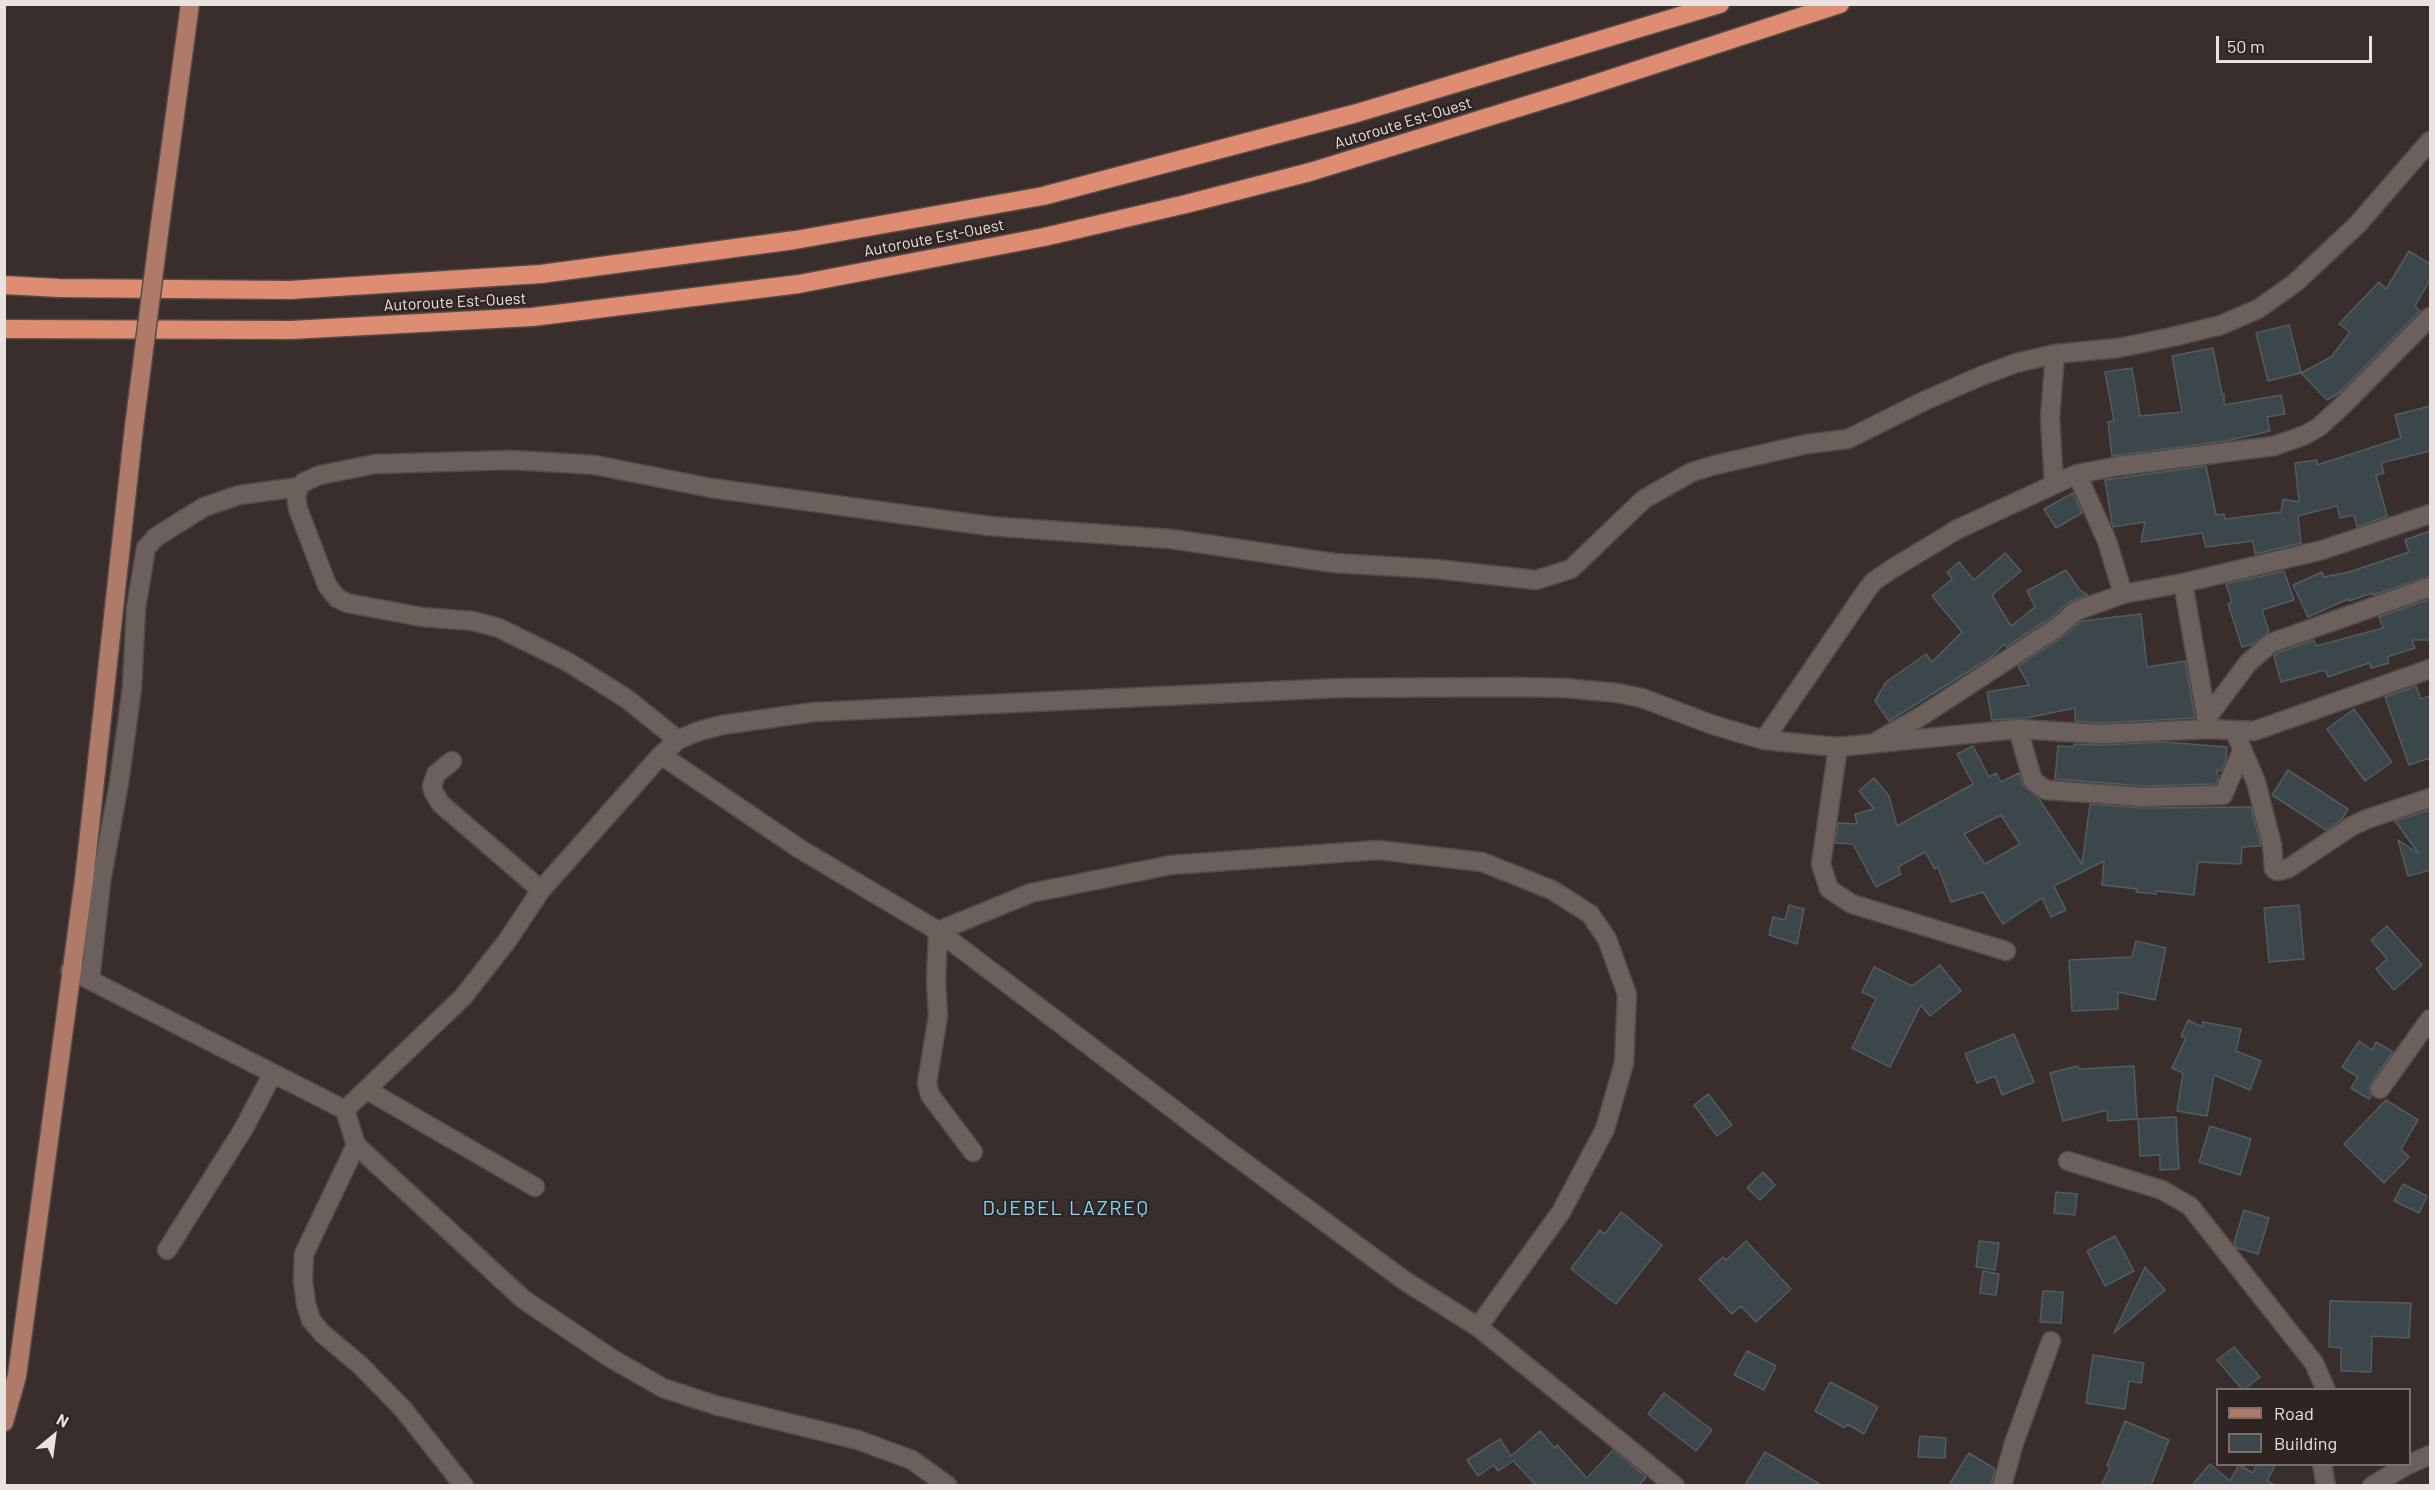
<!DOCTYPE html>
<html>
<head>
<meta charset="utf-8">
<style>
	body { margin:0 }
	#map { position:relative; width:2435px; height:1490px; overflow:hidden; background:#392e2b; font-family:Barlow,sans-serif }
	canvas { display:block }
	.frame { position:absolute; inset:0; border:6px solid #e9e2df; pointer-events:none }
	.legend { position:absolute; left:2216px; top:1388px; width:195px; height:78px; box-sizing:border-box; background:#2f2421; border:2px solid #79706d; margin:0; padding:8px 10px; list-style:none; font-size:18px; color:#e9e2df }
	.legend li { display:flex; align-items:center; gap:12px; height:30px }
	.legend b { width:30px; border:2px solid #79706d }
	.north { position:absolute; left:24px; top:1406px; width:60px; height:60px; -webkit-text-stroke:4px #2f2421; paint-order:stroke; rotate:29deg; font-size:16px; font-weight:700; line-height:24px; text-align:center; color:#e9e2df }
	.north::after { content:''; display:block; margin:auto; width:21px; height:27px; background:#e9e2df; clip-path:polygon(50% 0,100% 100%,50% 72%,0 100%) }
	.scale { position:absolute; left:2216px; top:36px; width:156px; height:27px; box-sizing:border-box; border:3px solid #e9e2df; border-top:0; padding-left:8px; font-size:18px; line-height:21px; white-space:nowrap; color:#e9e2df; -webkit-text-stroke:4px #2f2421; paint-order:stroke }
</style>
</head>
<body>
<div id="map">
<canvas width="2435" height="1490"></canvas>
<div class="frame"></div>
<ul class="legend">
<li><b style="height:8px;background:#b07a69"></b>Road</li>
<li><b style="height:16px;background:#3c474c"></b>Building</li>
</ul>
<div class="north">N</div>
<div class="scale">50 m</div>
</div>
<script>
const ctx = document.querySelector('canvas').getContext('2d');
ctx.lineJoin = 'round';
function fillPath(path, color) { ctx.fillStyle = color; ctx.fill(path, 'evenodd'); }
const poly = rows => new Path2D(rows.map(r => 'M' + r).join(''));
function stroke(path, color, width, dash) { ctx.strokeStyle = color; ctx.lineWidth = width; ctx.lineCap = dash ? 'butt' : 'round'; ctx.setLineDash(dash || []); ctx.stroke(path); }
function write(font, color, halo, rows, align = 'center') {
  ctx.font = font + ' Barlow,sans-serif'; ctx.lineWidth = 4.5; ctx.setLineDash([]); ctx.textBaseline = 'middle'; ctx.strokeStyle = halo; ctx.fillStyle = color; for (const [text, x, y, turn = 0] of rows) {
    ctx.save(); ctx.translate(x, y); ctx.rotate((+turn || 0) * Math.PI / 180); ctx.textAlign = isNaN(turn) ? turn : align; if (halo) ctx.strokeText(text, 0, 0); ctx.fillText(text, 0, 0); ctx.restore();
  }
}
const building = poly([
	[2409,251,2430,264,2430,280,2415,306,2420,311,2339,393,2327,400,2301,373,2268,381,2256,333,2289,325,2301,373,2331,357,2350,332,2339,324,2379,282,2386,289,2409,251],
	[2213,348,2222,394,2224,394,2224,405,2281,395,2285,414,2267,417,2270,431,2226,441,2112,456,2108,422,2114,421,2105,372,2132,368,2140,416,2182,412,2172,356,2213,348],
	[2430,406,2430,451,2381,463,2384,473,2376,475,2387,516,2357,527,2354,515,2340,518,2337,506,2298,516,2301,543,2255,554,2253,541,2206,547,2202,533,2141,542,2145,522,2113,527,2112,524,2105,480,2206,466,2216,515,2224,514,2225,519,2281,512,2283,499,2299,502,2295,463,2317,460,2317,465,2401,438,2395,415,2430,406],
	[2073,493,2082,513,2056,528,2044,509,2073,493],
	[2430,531,2430,576,2373,595,2372,593,2349,601,2348,599,2308,617,2293,585,2322,572,2324,577,2349,572,2409,552,2405,540,2430,531],
	[2005,553,2021,571,1992,595,2011,626,2035,607,2027,591,2066,570,2079,589,2088,595,2069,602,2049,619,2006,647,2004,644,1993,656,1889,721,1875,701,1886,682,1926,654,1932,662,1962,632,1932,596,1952,579,1947,572,1959,562,1974,580,2005,553],
	[2284,571,2294,600,2262,610,2269,632,2253,644,2242,647,2228,604,2232,602,2226,584,2284,571],
	[2430,599,2430,640,2412,640,2415,648,2387,657,2389,663,2371,668,2369,663,2328,677,2325,670,2281,682,2274,656,2277,653,2314,640,2316,646,2383,628,2379,617,2430,599],
	[2141,614,2147,667,2185,661,2195,718,2101,723,2075,721,2075,708,2026,718,1992,720,1987,692,2029,685,2018,666,2062,637,2082,621,2141,614],
	[2416,686,2421,699,2430,696,2430,758,2409,765,2385,697,2416,686],
	[2354,709,2392,762,2365,781,2327,729,2354,709],
	[2164,742,2227,747,2226,760,2221,771,2217,770,2218,779,2216,784,2143,786,2055,779,2058,746,2074,747,2074,744,2102,745,2164,742],
	[1973,746,1989,777,1996,773,2001,782,2019,773,2023,785,2039,799,2082,864,2090,804,2143,808,2251,807,2261,846,2242,847,2241,864,2198,862,2194,895,2157,891,2156,894,2136,892,2137,889,2102,885,2104,861,2054,886,2066,910,2051,917,2042,898,2003,924,1983,892,1951,902,1938,867,1935,869,1925,852,1898,867,1901,874,1876,887,1853,844,1835,843,1838,823,1857,824,1855,814,1874,809,1859,791,1874,778,1889,796,1897,826,1973,784,1957,754,1973,746],
	[2001,815,2020,844,1985,864,1964,834,2001,815],
	[2288,770,2348,809,2342,819,2326,830,2272,795,2288,770],
	[2430,810,2430,870,2408,876,2398,840,2419,854,2395,821,2430,810],
	[1789,905,1804,909,1797,944,1769,935,1773,917,1785,920,1789,905],
	[2299,905,2304,959,2269,962,2264,908,2299,905],
	[2387,926,2422,965,2394,990,2376,969,2387,959,2371,940,2387,926],
	[2136,941,2166,948,2155,1000,2118,992,2118,1009,2072,1011,2069,960,2132,957,2136,941],
	[1940,965,1961,991,1930,1016,1921,1005,1890,1067,1852,1048,1876,999,1862,992,1874,967,1912,986,1940,965],
	[2188,1020,2202,1027,2203,1022,2241,1029,2236,1051,2261,1061,2250,1090,2214,1075,2207,1116,2177,1111,2183,1073,2172,1068,2186,1038,2181,1036,2188,1020],
	[2014,1034,2034,1082,2002,1095,1995,1076,1977,1083,1965,1054,2014,1034],
	[2359,1041,2372,1050,2376,1042,2393,1052,2371,1083,2369,1089,2371,1096,2369,1099,2351,1088,2358,1077,2342,1067,2359,1041],
	[2078,1066,2079,1069,2134,1066,2137,1119,2108,1121,2107,1110,2063,1121,2050,1073,2078,1066],
	[1708,1094,1732,1125,1717,1136,1694,1105,1708,1094],
	[2386,1100,2418,1120,2401,1149,2409,1157,2384,1183,2344,1144,2386,1100],
	[2176,1117,2179,1169,2160,1170,2160,1155,2140,1156,2138,1119,2176,1117],
	[2210,1126,2251,1139,2240,1175,2199,1162,2210,1126],
	[1763,1172,1775,1185,1760,1200,1747,1188,1763,1172],
	[2403,1184,2427,1196,2419,1213,2394,1201,2403,1184],
	[2056,1192,2077,1194,2075,1215,2054,1213,2056,1192],
	[2244,1210,2269,1218,2258,1254,2237,1248,2234,1243,2244,1210],
	[1621,1212,1662,1245,1616,1304,1571,1269,1600,1230,1605,1234,1621,1212],
	[2115,1236,2134,1271,2105,1286,2087,1251,2115,1236],
	[1746,1241,1791,1289,1756,1322,1741,1306,1732,1314,1699,1279,1723,1257,1726,1260,1746,1241],
	[1979,1241,1999,1243,1995,1270,1976,1267,1979,1241],
	[2145,1267,2165,1290,2114,1333,2145,1267],
	[1983,1271,1999,1274,1996,1295,1980,1293,1983,1271],
	[2043,1291,2063,1292,2061,1323,2040,1322,2043,1291],
	[2330,1301,2411,1303,2409,1338,2372,1336,2371,1372,2341,1371,2341,1348,2329,1347,2330,1301],
	[2234,1347,2260,1377,2245,1389,2242,1389,2217,1360,2234,1347],
	[1747,1351,1776,1366,1764,1390,1734,1375,1747,1351],
	[2093,1355,2144,1363,2141,1383,2129,1381,2125,1409,2086,1403,2093,1355],
	[1830,1382,1878,1407,1864,1434,1847,1424,1845,1428,1815,1411,1830,1382],
	[1664,1393,1712,1430,1696,1451,1648,1414,1664,1393],
	[2125,1421,2169,1440,2151,1485,2101,1485,2110,1468,2107,1466,2125,1421],
	[1540,1431,1555,1448,1557,1445,1587,1478,1613,1450,1646,1477,1639,1485,1536,1485,1513,1461,1498,1471,1494,1465,1478,1476,1467,1460,1500,1439,1511,1456,1540,1431],
	[1920,1436,1946,1438,1945,1458,1918,1457,1920,1436],
	[1765,1452,1821,1485,1745,1485,1765,1452],
	[1969,1453,1995,1469,1991,1485,1949,1485,1969,1453],
	[2210,1464,2230,1481,2239,1465,2253,1473,2257,1464,2276,1464,2267,1481,2275,1485,2192,1485,2210,1464]
]);
fillPath(building, '#3c474c');
stroke(building, '#515d62', 1.5);
const minor = poly([
	[2054,483,2050,418,2055,354],
	[2183,583,2208,726],
	[2123,594,2183,583,2322,550,2430,514],
	[2206,719,2248,663,2271,643,2430,587],
	[2018,729,2033,781,2046,790,2143,797,2223,795,2242,751],
	[2234,730,2256,782,2272,845,2274,869,2277,871,2289,868,2352,826,2367,819,2430,798],
	[678,740,627,699,568,662,499,628,473,621,422,617,347,603,337,598,327,585,298,509,296,495,299,487,304,482,320,475,375,464,512,460,564,463,595,465,711,488,989,526,1171,539,1334,563,1436,569,1536,580,1571,569,1644,499,1692,472,1715,465,1807,444,1848,439,1924,401,1981,376,2016,363,2055,354,2118,348,2172,337,2221,325,2258,309,2295,283,2358,224,2430,141],
	[1764,740,1864,594,1873,582,1890,570,1958,529,2077,474,2119,466,2274,446,2305,435,2319,427,2343,405,2430,317],
	[1879,740,1920,717,2056,628,2076,611,2123,594,2107,541,2077,474],
	[1838,747,1821,864,1829,889,1852,904,2006,951],
	[661,755,800,849,938,931,1222,1146,1405,1281,1478,1327,1675,1486],
	[452,761,436,774,432,786,434,793,441,804,541,890],
	[70,970,345,1110,463,997,507,941,541,890,661,755,678,740,696,732,722,725,814,712,1340,688,1516,687,1565,688,1618,693,1642,698,1713,725,1764,740,1838,747,2018,729,2101,734,2208,729,2254,731,2430,669],
	[90,980,101,882,119,783,132,688,136,608,146,548,156,537,204,507,239,495,299,487],
	[2380,1089,2430,1019],
	[367,1090,535,1187],
	[345,1110,356,1145,304,1254,303,1281,306,1304,311,1320,323,1334,360,1365,403,1409,464,1486],
	[356,1145,523,1299,609,1357,663,1388,715,1405,858,1440,912,1460,948,1486],
	[973,1152,930,1095,927,1083,938,1016,936,982,938,931,1031,893,1171,865,1378,850,1482,862,1552,890,1590,914,1607,939,1627,994,1624,1063,1605,1129,1561,1212,1478,1327],
	[2068,1161,2162,1190,2190,1206,2314,1363,2326,1390],
	[167,1250,244,1128,272,1075],
	[2322,1464,2326,1486],
	[2410,1464,2430,1455],
	[2002,1486,2014,1443,2051,1341],
	[2372,1486,2409,1464]
]);
const major = poly([
	[160,225,190,4],
	[4,1422,17,1376,84,880,134,427]
]);
const highway = poly([
	[4,285,59,288,290,290,541,274,795,240,1043,196,1357,113,1720,4],
	[4,329,291,330,532,317,799,284,1044,237,1186,204,1310,172,1576,90,1840,4]
]);
stroke(minor, '#544b48', 21);
stroke(major, '#544b48', 21);
stroke(highway, '#544b48', 21);
stroke(minor, '#6b605c', 18);
stroke(major, '#b07a69', 18);
stroke(highway, '#de8c72', 18);
const majorBridge = poly([
	[134,427,160,225]
]);
stroke(majorBridge, '#544b48', 21, []);
stroke(majorBridge, '#b07a69', 18);
write('16px', '#e9e2df', '#2f2421', [
	["Autoroute Est-Ouest",1403,123,-17],
	["Autoroute Est-Ouest",934,238,-11],
	["Autoroute Est-Ouest",455,302,-3]
]);
ctx.letterSpacing = '1.5px';
write('20px', '#7ed9fc', '#2f2421', [
	["DJEBEL LAZREQ",1066,1208]
]);
ctx.letterSpacing = '0px';
</script>
</body>
</html>
